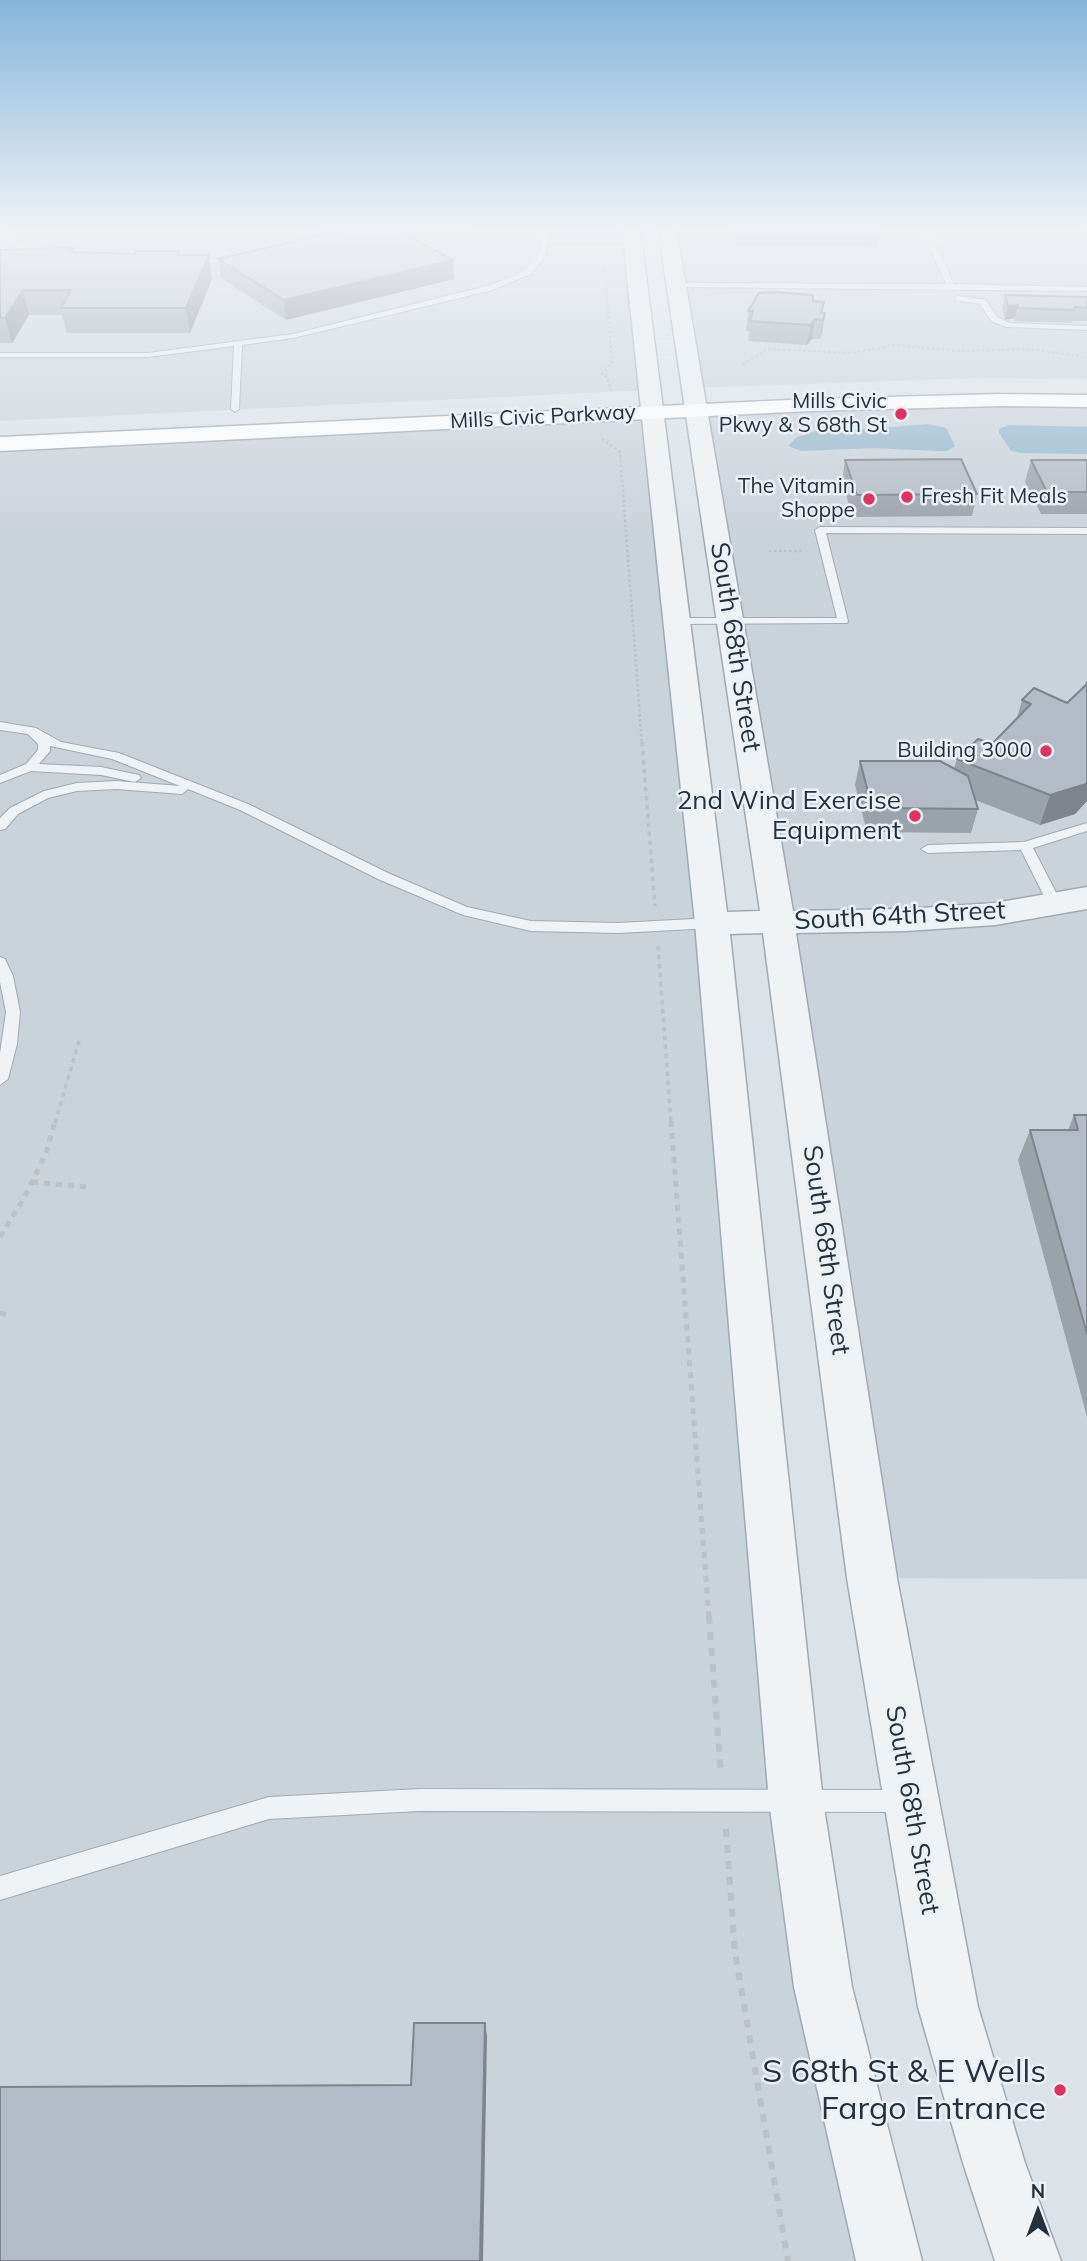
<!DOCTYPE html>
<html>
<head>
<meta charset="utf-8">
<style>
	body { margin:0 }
	#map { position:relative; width:1087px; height:2261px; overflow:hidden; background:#dce3e8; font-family:Mulish,sans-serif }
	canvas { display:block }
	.north { position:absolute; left:1003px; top:2177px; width:70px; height:70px; -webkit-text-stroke:5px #ecf1f6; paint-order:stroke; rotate:0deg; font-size:19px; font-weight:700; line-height:28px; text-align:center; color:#243240 }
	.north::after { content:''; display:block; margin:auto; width:24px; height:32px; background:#243240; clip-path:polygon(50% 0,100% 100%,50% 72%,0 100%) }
</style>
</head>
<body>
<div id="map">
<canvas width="1087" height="2261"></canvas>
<div class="north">N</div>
</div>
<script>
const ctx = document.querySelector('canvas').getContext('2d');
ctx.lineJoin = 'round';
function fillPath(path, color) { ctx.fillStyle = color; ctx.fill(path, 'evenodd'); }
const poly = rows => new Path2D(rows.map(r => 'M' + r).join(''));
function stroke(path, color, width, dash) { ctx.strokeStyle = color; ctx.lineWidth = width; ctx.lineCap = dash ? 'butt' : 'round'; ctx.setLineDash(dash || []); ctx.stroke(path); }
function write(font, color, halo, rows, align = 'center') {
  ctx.font = font + ' Mulish,sans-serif'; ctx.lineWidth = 5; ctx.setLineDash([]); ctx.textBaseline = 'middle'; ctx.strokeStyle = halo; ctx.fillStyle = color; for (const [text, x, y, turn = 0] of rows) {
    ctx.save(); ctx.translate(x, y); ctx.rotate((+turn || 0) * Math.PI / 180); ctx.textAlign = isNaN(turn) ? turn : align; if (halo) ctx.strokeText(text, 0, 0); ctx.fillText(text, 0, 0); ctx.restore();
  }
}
fillPath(poly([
	[0,228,631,228,648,390,0,421],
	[667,228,1087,228,1087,379,978,378,694,388],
	[1087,401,1087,1579,872,1578,698,410],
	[652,412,796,1801,889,2261,0,2261,0,444]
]), '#cad2da');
fillPath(poly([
	[927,424,946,428,955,446,947,451,936,451,873,448,801,451,788,446,797,437,822,429,870,429],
	[1009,425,1087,427,1087,454,1020,453,1011,451,999,433,999,429]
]), '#93b7cd');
const service = poly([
	[331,228,341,228,311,244,304,242,331,228],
	[542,228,550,228,549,239,632,239,636,241,632,243,548,243,544,258,531,274,489,291,293,338,242,345,239,409,235,412,231,409,234,346,148,357,0,357,0,353,148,353,293,334,483,287,515,276,525,270,537,257,540,249,542,228],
	[921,228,928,228,954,284,1087,287,1087,291,676,287,672,285,676,283,946,284,921,228],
	[0,230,35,253,44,257,40,259,29,257,0,235,0,230],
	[239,255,242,259,188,266,184,264,239,255],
	[957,296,986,300,997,317,1010,323,1087,326,1087,330,1006,327,991,321,980,304,954,300,957,296],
	[820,527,1087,528,1087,534,826,533,848,621,847,623,676,624,671,621,676,618,837,618,815,530,820,527],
	[0,722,36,728,61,742,119,753,248,804,388,873,467,907,531,921,618,923,712,918,719,923,712,928,618,933,531,931,463,915,378,879,240,810,188,789,182,794,116,789,77,791,48,798,18,814,5,829,0,830,0,818,10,808,44,791,77,783,116,781,180,786,112,759,50,746,50,751,39,764,101,767,139,775,141,778,135,782,101,775,31,771,0,783,0,775,26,764,38,750,38,744,28,734,0,730,0,722],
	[1087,823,1087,831,1033,848,1063,906,1056,910,1049,906,1021,850,928,853,921,849,928,845,1024,842,1087,823],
	[0,957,5,959,13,976,20,1012,17,1044,8,1079,0,1085,0,1053,6,1012,0,982,0,957],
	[419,1789,903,1790,911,1793,914,1801,911,1809,903,1812,419,1811,269,1819,0,1900,0,1876,269,1797,419,1789]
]);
const tertiary = poly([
	[622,228,640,228,727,912,760,911,658,228,676,228,793,911,906,909,995,903,1087,887,1087,909,995,925,906,931,796,933,897,1578,978,2007,1025,2163,1061,2261,995,2261,963,2163,918,2007,847,1578,763,933,730,934,823,1801,852,1987,922,2261,856,2261,794,1987,769,1801,695,923,622,228]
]);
const primary = poly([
	[1000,394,1087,395,1087,407,1000,406,810,411,0,451,0,437,810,399,1000,394]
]);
stroke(service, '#a1aab2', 2);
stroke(tertiary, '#a1aab2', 3);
stroke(primary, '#9aa9b5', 3);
stroke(poly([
	[604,261,612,362,602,374,607,377,611,392],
	[743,365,767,349,853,353,894,345,960,351,1027,349,1087,357],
	[602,439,620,452,642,744],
	[769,551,803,551]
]), '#bac1c7', 2.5, [2.5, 2.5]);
stroke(poly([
	[642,742,655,906],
	[658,946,671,1123],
	[55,1123,79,1041]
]), '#bac1c7', 3.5, [4.5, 4.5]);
stroke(poly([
	[671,1121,709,1618],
	[32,1182,86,1187],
	[0,1237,24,1198,46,1153,55,1121],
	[0,1313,10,1316]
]), '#bac1c7', 5, [6, 6]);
stroke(poly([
	[709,1616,721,1775],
	[726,1829,735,1953,788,2261]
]), '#bac1c7', 6, [8, 8]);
fillPath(service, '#eff3f6');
fillPath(tertiary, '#eff3f6');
fillPath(primary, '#fff');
fillPath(poly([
	[353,228,472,228,471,238,412,238,454,279,286,320,221,278,218,259],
	[733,228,880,228,877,247,737,246],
	[73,248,73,252,135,254,179,251,180,255,212,279,190,333,67,333,62,315,29,315,12,343,0,343,0,250],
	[1005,295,1087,297,1087,321,1072,321,1072,323,1015,321,1015,318,1005,320,1002,308],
	[813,301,822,313,825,313,820,339,812,339,807,345,748,341,749,331,746,331,748,311],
	[845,460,977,494,972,516,853,517,842,482],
	[1031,460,1087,460,1087,514,1041,514,1025,482],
	[1087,680,1087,801,1075,814,1040,825,975,800,978,809,971,833,867,832,855,785,860,761,954,769,957,759,992,744,1017,718,1022,700,1067,703,1085,685],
	[1074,1115,1087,1115,1087,1417,1018,1160,1030,1130,1068,1130]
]), '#9aa2aa');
fillPath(poly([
	[209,255,212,279,190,333,186,308],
	[453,260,454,279,286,320,284,300],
	[23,290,29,315,12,343,5,318],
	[1018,305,1015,318,1005,320,1008,306],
	[825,313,822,333,820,339,823,320],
	[815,319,812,339,807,345,810,325],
	[1087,782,1087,801,1075,814,1040,825,1050,795],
	[485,2023,487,2036,483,2261,480,2261]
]), '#7d848b');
const building = poly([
	[353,228,394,228,453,260,284,300,218,259,353,228],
	[73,248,70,252,135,254,136,251,179,251,178,255,209,255,186,308,61,308,71,290,23,290,5,318,0,318,0,250,73,248],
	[774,292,813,295,813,301,824,302,821,313,825,313,823,320,815,319,810,325,750,321,753,311,748,311,759,293,774,292],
	[1005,295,1087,297,1087,308,1075,307,1075,310,1018,308,1018,305,1008,306,1005,295],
	[961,459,977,494,857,495,845,460,961,459],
	[1031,460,1087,460,1087,492,1047,492,1031,460],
	[1087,684,1087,782,1086,784,1050,795,957,759,978,739,992,744,1031,704,1022,700,1034,688,1067,703,1087,684],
	[860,761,940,761,968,776,978,809,872,808,860,761],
	[1074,1115,1087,1115,1087,1334,1030,1130,1078,1130,1074,1115],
	[414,2023,485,2023,480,2261,0,2261,0,2087,411,2085,414,2023]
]);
fillPath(building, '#b3bcc6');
stroke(building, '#7d848b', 2);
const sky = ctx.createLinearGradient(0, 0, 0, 545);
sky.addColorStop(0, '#86b5dd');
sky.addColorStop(0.42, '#eff2f5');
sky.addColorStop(1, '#eff2f500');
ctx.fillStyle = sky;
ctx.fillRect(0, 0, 1087, 545);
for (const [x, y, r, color] of [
	[901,414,7,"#dd3262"],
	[907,497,7,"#dd3262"],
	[869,499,7,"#dd3262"],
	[1046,751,7,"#dd3262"],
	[915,816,7,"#dd3262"],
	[1060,2090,7,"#dd3262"]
]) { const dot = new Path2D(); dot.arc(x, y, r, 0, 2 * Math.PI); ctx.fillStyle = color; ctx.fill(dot); stroke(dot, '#ecf1f6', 2.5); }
write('21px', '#243240', '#ecf1f6', [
	["Mills Civic",887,402],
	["Pkwy & S 68th St",887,426],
	["The Vitamin",855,487],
	["Shoppe",855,511],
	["Fresh Fit Meals",921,497,"left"],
	["Building 3000",1032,751]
], 'right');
write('21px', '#243240', '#ecf1f6', [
	["Mills Civic Parkway",543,417,-3]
]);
write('26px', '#243240', '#ecf1f6', [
	["South 68th Street",735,647,81],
	["South 64th Street",900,916,-3],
	["South 68th Street",826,1250,82],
	["South 68th Street",912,1810,80]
]);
write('26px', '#243240', '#ecf1f6', [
	["2nd Wind Exercise",901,801],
	["Equipment",901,831]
], 'right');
write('32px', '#243240', '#ecf1f6', [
	["S 68th St & E Wells",1046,2072],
	["Fargo Entrance",1046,2109]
], 'right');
</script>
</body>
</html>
